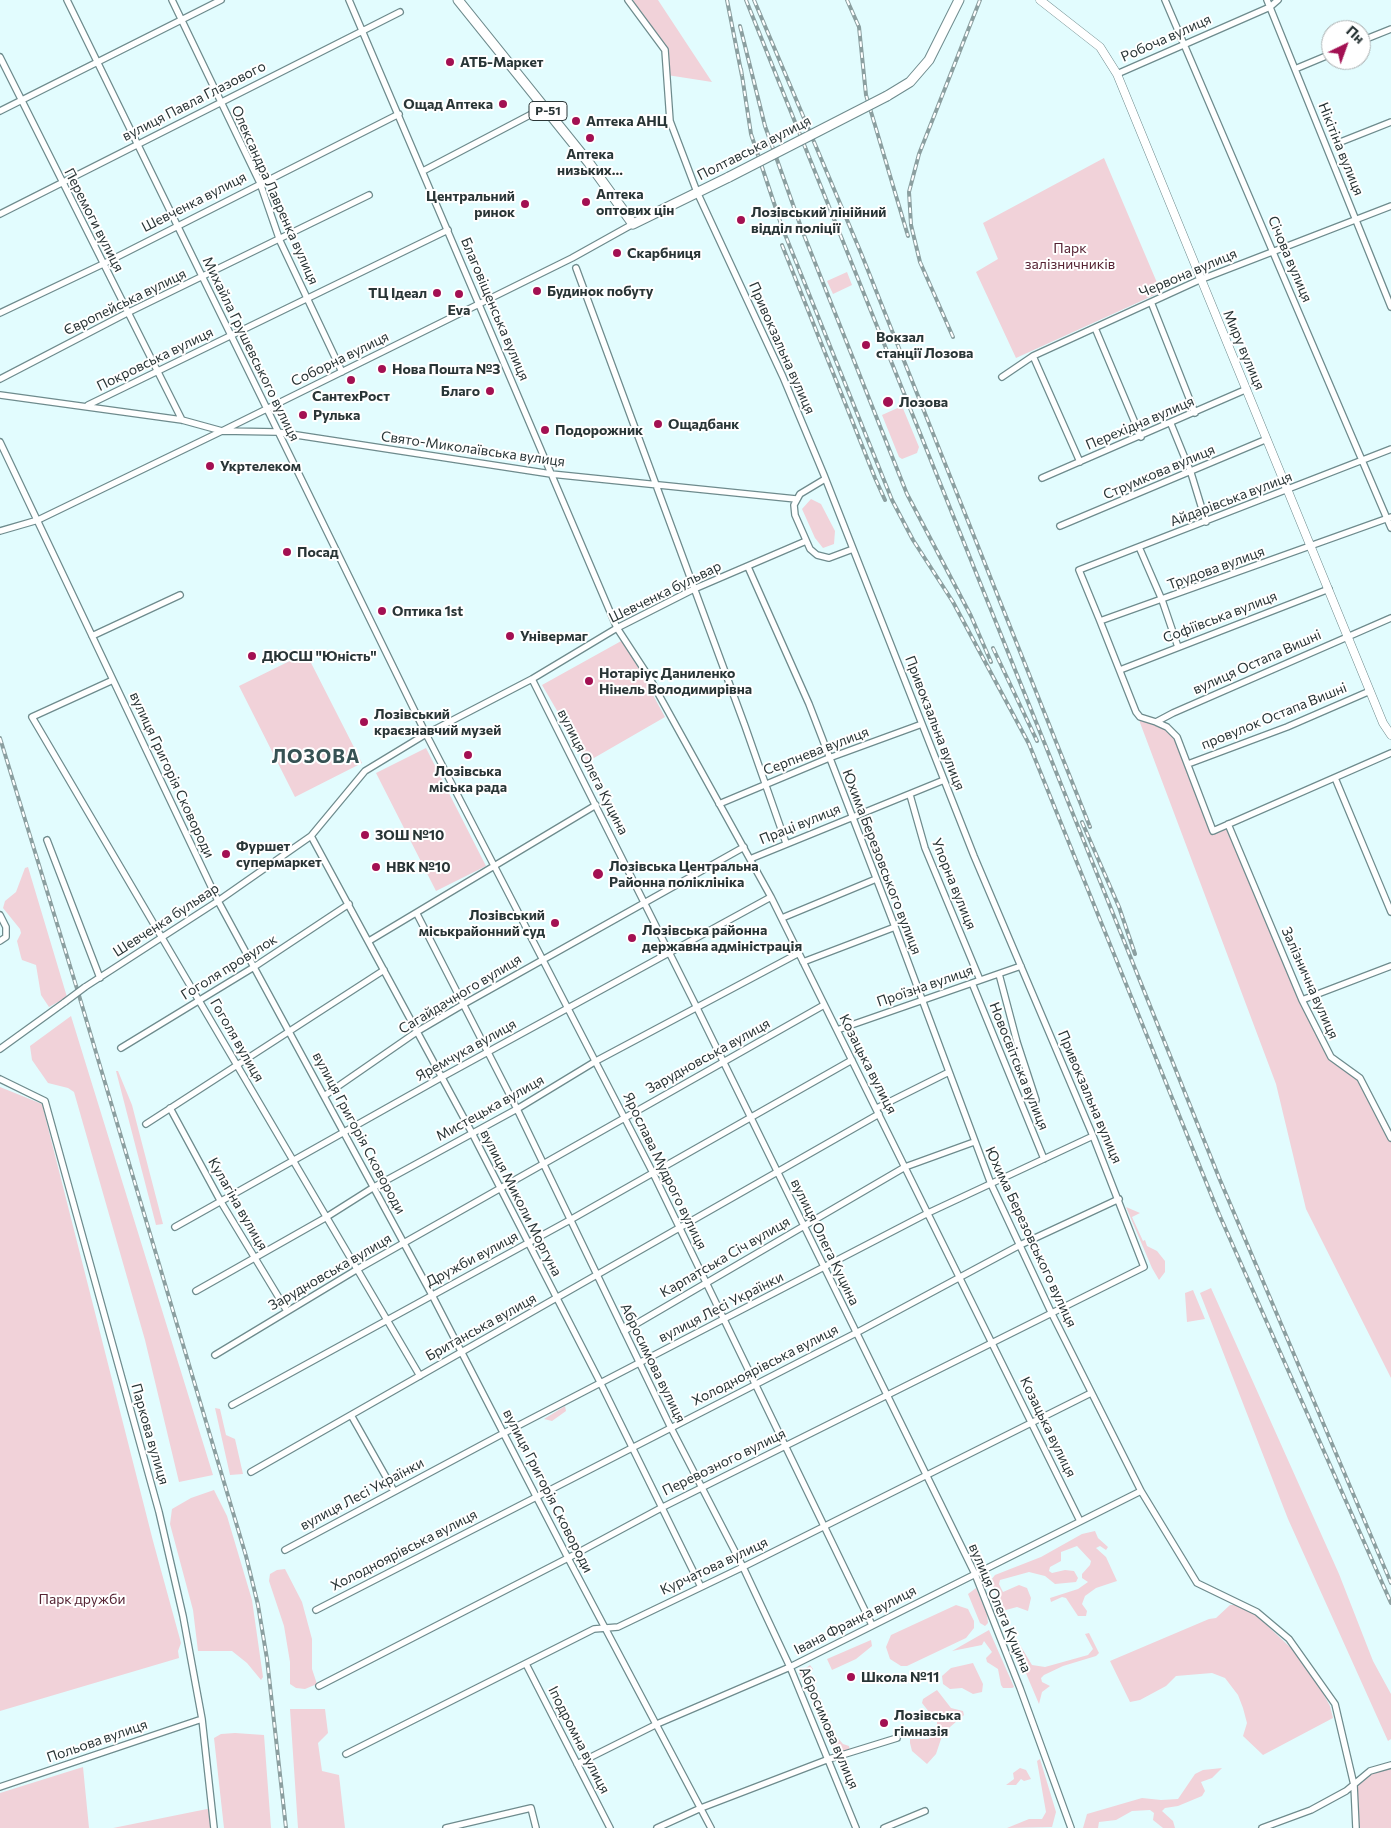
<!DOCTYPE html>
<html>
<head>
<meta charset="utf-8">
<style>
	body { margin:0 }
	#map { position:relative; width:1391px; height:1828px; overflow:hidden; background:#e2fcfe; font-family:Commissioner,sans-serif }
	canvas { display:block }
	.north { position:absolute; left:1321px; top:20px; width:50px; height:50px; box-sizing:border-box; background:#fff; border:1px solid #a9aeaf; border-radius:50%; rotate:42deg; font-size:14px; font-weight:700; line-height:20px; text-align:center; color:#293536 }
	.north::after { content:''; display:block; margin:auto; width:18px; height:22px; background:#a31052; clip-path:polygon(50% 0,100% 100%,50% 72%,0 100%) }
</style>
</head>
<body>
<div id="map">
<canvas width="1391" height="1828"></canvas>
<div class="north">Пн</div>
</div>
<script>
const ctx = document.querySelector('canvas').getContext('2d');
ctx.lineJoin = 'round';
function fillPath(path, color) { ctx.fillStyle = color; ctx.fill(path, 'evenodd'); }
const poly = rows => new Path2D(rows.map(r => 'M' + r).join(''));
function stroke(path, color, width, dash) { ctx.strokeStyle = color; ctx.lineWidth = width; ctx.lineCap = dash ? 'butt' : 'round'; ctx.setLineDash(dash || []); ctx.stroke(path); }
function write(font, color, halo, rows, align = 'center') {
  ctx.font = font + ' Commissioner,sans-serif'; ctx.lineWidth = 4; ctx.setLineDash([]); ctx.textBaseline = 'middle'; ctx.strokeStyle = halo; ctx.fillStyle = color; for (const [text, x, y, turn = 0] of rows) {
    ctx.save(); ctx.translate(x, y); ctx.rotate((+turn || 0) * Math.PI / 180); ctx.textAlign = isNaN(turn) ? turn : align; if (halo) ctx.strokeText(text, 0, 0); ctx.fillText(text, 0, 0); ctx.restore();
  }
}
fillPath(poly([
	[634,0,658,0,712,82,667,75,665,50,630,4],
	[1104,158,1161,292,1016,358,976,272,998,259,983,223],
	[847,272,852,285,833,294,827,281],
	[902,406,919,447,917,453,902,459,899,457,882,415],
	[811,499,821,504,835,531,834,544,823,548,815,538,802,509],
	[623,640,665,717,587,762,542,685],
	[306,653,362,763,295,797,239,686],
	[1136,712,1172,731,1213,830,1228,824,1302,1000,1331,1057,1360,1078,1391,1138,1391,1378,1306,1209,1276,1084],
	[426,748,486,866,436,891,376,773],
	[28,867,67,997,49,1007,41,995,36,965,22,960,21,957,17,941,21,933,20,929,3,908,5,901,16,892,25,868],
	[71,1016,213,1475,179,1482,145,1340,74,1092,68,1088,48,1083,32,1060,30,1046],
	[116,1071,118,1071,132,1105,163,1224,156,1225],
	[0,1087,42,1104,153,1541,181,1643,178,1651,179,1658,0,1711],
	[1126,1207,1140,1213,1132,1217,1143,1241,1145,1240,1147,1246,1157,1251,1165,1261,1165,1272,1159,1280,1152,1268],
	[1211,1288,1339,1574,1373,1661,1391,1694,1391,1739,1388,1741,1288,1519,1200,1293],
	[1193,1290,1205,1319,1187,1322,1185,1293],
	[565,1406,566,1411,552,1421,544,1419],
	[215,1408,220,1409,226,1435,235,1439,243,1474,230,1475],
	[214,1490,227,1516,252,1600,263,1677,261,1680,247,1663,232,1651,198,1651,193,1610,170,1524,172,1509,191,1498],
	[1095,1531,1098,1538,1108,1547,1106,1550,1100,1546,1096,1548,1106,1557,1117,1581,1096,1588,1085,1596,1082,1604,1087,1611,1086,1616,1078,1616,1066,1598,1062,1597,1051,1602,1050,1598,1078,1589,1088,1582,1082,1578,1082,1574,1090,1565,1091,1561,1077,1546,1061,1552,1061,1561,1050,1567,1049,1571,1052,1573,1065,1570,1074,1571,1078,1578,1076,1582,1055,1584,1045,1576,1029,1572,1000,1580,999,1584,1003,1592,1019,1585,1027,1588,1031,1598,1028,1611,1017,1607,1002,1611,991,1580,995,1575,1041,1557,1082,1534],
	[285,1569,302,1602,312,1639,312,1669,317,1684,305,1689,296,1688,290,1684,290,1662,284,1626,269,1581,270,1574,277,1570],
	[976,1588,987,1614,988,1623,985,1626,980,1623,968,1594],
	[956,1605,968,1609,974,1621,974,1628,966,1638,907,1666,901,1666,890,1659,886,1647,891,1635],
	[1230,1605,1237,1605,1256,1615,1291,1648,1319,1686,1330,1706,1333,1718,1263,1755,1243,1736,1247,1723,1243,1708,1238,1695,1225,1678,1212,1673,1176,1676,1166,1686,1140,1700,1130,1702,1110,1661,1209,1619,1216,1618],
	[989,1630,1014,1687,1012,1688,1003,1688,1001,1685,998,1669,987,1662,986,1658,992,1652,984,1641,982,1645,952,1651],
	[1089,1633,1099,1653,1096,1656,1063,1666,1044,1675,1041,1678,1042,1682,1050,1686,1042,1692,1039,1704,1011,1638,1014,1635,1032,1665,1045,1667,1088,1655,1093,1649,1085,1634],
	[871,1640,872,1646,856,1659,832,1670,827,1659],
	[973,1663,983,1684,982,1692,973,1694,962,1688,950,1689,943,1684,942,1676,951,1668],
	[810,1665,813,1669,809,1673,824,1707,816,1710,799,1673],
	[937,1690,951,1708,963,1711,964,1715,943,1733,936,1754,927,1764,912,1751,910,1743,910,1739,928,1739,937,1734,937,1722,922,1703,923,1699],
	[290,1709,325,1709,328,1733,318,1743,322,1771,339,1775,345,1828,298,1828],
	[827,1714,837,1737,843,1744,849,1746,850,1752,848,1754,836,1752,817,1717],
	[235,1733,264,1735,271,1828,224,1828,214,1738,221,1734],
	[1040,1759,1056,1812,1052,1827,1007,1828,1029,1819,1042,1819,1046,1812,1037,1761],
	[1391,1765,1391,1828,1356,1828,1354,1785,1362,1777],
	[83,1767,89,1828,0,1828,0,1793],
	[1020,1768,1026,1770,1031,1779,1024,1781,1021,1779,1016,1785,1006,1785,1014,1779,1013,1773],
	[1222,1768,1212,1778,1201,1782,1205,1791,1202,1796,1178,1806,1165,1808,1162,1811,1173,1821,1175,1828,1163,1828,1153,1820,1154,1813,1150,1810,1132,1811,1116,1820,1099,1822,1098,1828,1083,1828,1087,1814,1142,1798,1161,1800,1178,1799,1195,1774,1203,1770],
	[212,1808,214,1828,113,1828]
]), '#f1d2d9');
const street = poly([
	[67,0,426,734,653,1173,872,1625],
	[172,0,260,183,280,241,342,372],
	[349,0,617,628,649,677,771,897,1080,1521],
	[1165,0,1391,528],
	[1267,0,1391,307],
	[1361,41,1391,29],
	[0,57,182,420],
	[1295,69,1331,54],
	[1117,74,1270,7,1278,0],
	[0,111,221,0],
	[1343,141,1391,122],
	[423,171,545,107],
	[0,214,400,12],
	[576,268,745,726,786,843],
	[1151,302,1195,413],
	[0,313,103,264,399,114],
	[1095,328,1141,437],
	[1033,356,1080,462],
	[1002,377,1033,356,1197,281,1391,206],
	[0,379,127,313,369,195],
	[0,395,182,420,222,431,277,432,551,474,796,499],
	[88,405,448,230],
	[1171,424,1191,473,1206,522],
	[0,442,218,901,432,1295,568,1558,711,1828],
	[1391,449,1079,570,1100,621,1391,517],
	[1042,478,1247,389],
	[825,479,800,494,794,505,795,515,810,549,817,555,829,558,853,549],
	[1060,526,1267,439],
	[0,531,38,520,222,431,572,258,633,224],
	[1139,547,1162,600,1178,647],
	[748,567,809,704,895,927,991,1184,1051,1312,1141,1491,1197,1583,1257,1612,1289,1639,1335,1704,1354,1785,1356,1828],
	[1100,621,1136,712,1140,717,1156,722,1173,713,1391,618],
	[92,636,180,595],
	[1120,670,1329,589],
	[532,679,696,1006,975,1574,1020,1688,1071,1828],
	[113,680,32,717,420,1376],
	[1156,722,1167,727,1177,737,1213,831,1391,753],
	[1188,764,1287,727,1370,691],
	[1335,778,1391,912],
	[910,795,925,848,980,980],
	[719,804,829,758,922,724],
	[1228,824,1302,1000,1331,1057,1360,1078,1391,1138],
	[311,836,472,1133,600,1382,700,1585],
	[47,840,100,978],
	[750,859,944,780],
	[417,914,517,1109,671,1428,743,1567,790,1667,856,1828],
	[0,915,6,927,6,937,0,941],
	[782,918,876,879],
	[369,941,596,805],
	[803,962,895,927],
	[999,974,1017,1042,1036,1100],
	[972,983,1044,1159],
	[85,987,218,901,311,836,365,771,426,734,532,679,617,628,694,589,806,541],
	[1302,1000,1391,966],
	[837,1030,1021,966],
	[121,1048,254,967,349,904],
	[0,1049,65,1002],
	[0,1079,45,1101,159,1512,183,1616,202,1719,214,1828],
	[324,1096,418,1031,464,1004,744,847],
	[170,1108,221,1202,287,1311],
	[877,1108,949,1072],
	[146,1124,384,970],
	[175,1227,442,1077,771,897],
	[196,1291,325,1218,374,1187,517,1109,596,1061,799,953],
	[624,1331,905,1167,974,1142],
	[215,1355,356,1270,824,1005],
	[232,1405,570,1220,852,1060],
	[351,1415,394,1491],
	[251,1472,879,1114],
	[285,1550,504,1433,928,1213,1093,1136],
	[316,1610,856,1333,1020,1245,1119,1199],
	[526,1664,610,1828],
	[319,1686,568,1558,661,1508,1144,1267,1093,1136,974,856,824,475,783,377,697,192,670,121,665,50,628,0],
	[346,1754,594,1629,618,1627,743,1567,1091,1393],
	[577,1764,657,1724,790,1667,1141,1491],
	[0,1787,202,1719],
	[446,1828,531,1808,536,1828],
	[657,1828,701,1808,829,1759,897,1738],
	[884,1828,925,1811],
	[1262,1828,1311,1810,1346,1791,1370,1771,1391,1765]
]);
const secondary = poly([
	[1040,0,1100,47,1117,74,1383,723,1391,735]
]);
const primary = poly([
	[458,0,589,163,633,224,729,177],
	[887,96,910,82,929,60,959,0]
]);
stroke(street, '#6e8b8d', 8);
stroke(secondary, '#6e8b8d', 9);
stroke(primary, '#6e8b8d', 11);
stroke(street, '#fff', 5.5);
stroke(secondary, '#fff', 8);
stroke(primary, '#fff', 9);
const rail = poly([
	[727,0,742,76],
	[746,0,1220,1180,1391,1583],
	[754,0,861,253,1090,827],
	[847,0,859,27,866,95,908,236],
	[740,26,765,126,802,230,907,494,971,616,991,662],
	[741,69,751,134,782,227,892,500,913,540,953,602,1029,744,1219,1214,1391,1603],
	[782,245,875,478,885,500],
	[953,337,920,262,911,225,909,192,919,154,980,0],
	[993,648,1037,741],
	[0,738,78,992,246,1556,258,1605,267,1659,286,1828],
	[1082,822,1119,907,1135,954]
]);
stroke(rail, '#8b9fa0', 4);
stroke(rail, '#fff', 2, [5.5]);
const streetBridge = poly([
	[65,1002,85,987]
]);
const primaryBridge = poly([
	[729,177,887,96]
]);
stroke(streetBridge, '#6e8b8d', 8, []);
stroke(primaryBridge, '#6e8b8d', 11, []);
stroke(streetBridge, '#fff', 5.5);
stroke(primaryBridge, '#fff', 9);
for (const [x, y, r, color] of [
	[450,62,5,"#a31052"],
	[503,104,5,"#a31052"],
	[576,121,5,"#a31052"],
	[590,138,5,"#a31052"],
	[586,202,5,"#a31052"],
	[525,204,5,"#a31052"],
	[741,220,5,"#a31052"],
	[617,253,5,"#a31052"],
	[537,291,5,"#a31052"],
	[437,293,5,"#a31052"],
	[459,294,5,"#a31052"],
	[866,345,5,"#a31052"],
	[382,369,5,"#a31052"],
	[351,380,5,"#a31052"],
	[490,391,5,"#a31052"],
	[888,402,6,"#a31052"],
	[303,415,5,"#a31052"],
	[658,424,5,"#a31052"],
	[545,430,5,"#a31052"],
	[210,466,5,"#a31052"],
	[287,552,5,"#a31052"],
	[382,611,5,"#a31052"],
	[510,636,5,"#a31052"],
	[252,656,5,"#a31052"],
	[589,681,5,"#a31052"],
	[364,722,5,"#a31052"],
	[468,755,5,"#a31052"],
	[365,835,5,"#a31052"],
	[226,854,5,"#a31052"],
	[376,867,5,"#a31052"],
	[598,874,6,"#a31052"],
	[555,923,5,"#a31052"],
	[632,938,5,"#a31052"],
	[851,1677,5,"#a31052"],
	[884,1723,5,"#a31052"]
]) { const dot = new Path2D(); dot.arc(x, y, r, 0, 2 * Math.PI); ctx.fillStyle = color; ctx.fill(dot); stroke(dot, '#fff', 2); }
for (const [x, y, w] of [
	[548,111,38]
]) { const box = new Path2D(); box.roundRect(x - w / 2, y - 9.5, w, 19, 4); ctx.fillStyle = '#fff'; ctx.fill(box); stroke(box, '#293536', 1); }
write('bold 12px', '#293536', null, [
	["Р-51",548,111]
]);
write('14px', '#293536', '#fff', [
	["Робоча вулиця",1166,38,-24],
	["вулиця Павла Глазового",194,101,-27],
	["Полтавська вулиця",754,148,-27],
	["Нікітіна вулиця",1341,149,68],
	["Олександра Лавренка вулиця",275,195,66],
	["Шевченка вулиця",194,202,-27],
	["Перемоги вулиця",94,220,63],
	["Січова вулиця",1290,259,67],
	["Червона вулиця",1188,273,-23],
	["Європейська вулиця",125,302,-26],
	["Благовіщенська вулиця",495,309,67],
	["Привокзальна вулиця",782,348,66],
	["Михайла Грушевського вулиця",251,349,64],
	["Миру вулиця",1244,350,67],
	["Покровська вулиця",155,359,-26],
	["Соборна вулиця",340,359,-26],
	["Перехідна вулиця",1140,423,-23],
	["Свято-Миколаївська вулиця",473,449,8],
	["Струмкова вулиця",1159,472,-23],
	["Айдарівська вулиця",1231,499,-21],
	["Трудова вулиця",1216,568,-20],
	["Шевченка бульвар",665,592,-26],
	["Софіївська вулиця",1220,617,-21],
	["вулиця Остапа Вишні",1257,662,-24],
	["провулок Остапа Вишні",1274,716,-22],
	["Привокзальна вулиця",935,723,69],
	["Серпнева вулиця",816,751,-21],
	["вулиця Олега Куцина",593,772,63],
	["вулиця Григорія Сковороди",172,775,65],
	["Праці вулиця",800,824,-22],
	["Юхима Березовського вулиця",882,862,69],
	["Упорна вулиця",954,884,68],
	["Шевченка бульвар",166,920,-33],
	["Гоголя провулок",229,967,-32],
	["Залізнична вулиця",1310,983,66],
	["Проїзна вулиця",925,986,-19],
	["Сагайдачного вулиця",460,994,-31],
	["Гоголя вулиця",237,1040,60],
	["Яремчука вулиця",466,1050,-29],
	["Зарудновська вулиця",708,1056,-29],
	["Козацька вулиця",868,1064,63],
	["Новосвітська вулиця",1019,1066,68],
	["Привокзальна вулиця",1090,1097,67],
	["Мистецька вулиця",490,1108,-29],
	["вулиця Григорія Сковороди",359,1133,62],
	["Ярослава Мудрого вулиця",665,1171,64],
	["вулиця Миколи Моргуна",521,1203,63],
	["Кулагіна вулиця",238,1204,60],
	["Юхима Березовського вулиця",1031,1237,65],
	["вулиця Олега Куцина",825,1242,64],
	["Карпатська Січ вулиця",725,1257,-30],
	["Дружби вулиця",472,1259,-28],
	["Зарудновська вулиця",330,1272,-30],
	["вулиця Лесі Українки",721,1307,-27],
	["Британська вулиця",481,1327,-29],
	["Абросимова вулиця",653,1363,64],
	["Холодноярівська вулиця",765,1365,-27],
	["Козацька вулиця",1048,1427,64],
	["Паркова вулиця",150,1434,74],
	["Перевозного вулиця",724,1462,-26],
	["вулиця Григорія Сковороди",548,1491,63],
	["вулиця Лесі Українки",362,1494,-28],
	["Холодноярівська вулиця",404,1550,-27],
	["Курчатова вулиця",714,1566,-25],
	["вулиця Олега Куцина",1000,1608,67],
	["Івана Франка вулиця",855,1620,-27],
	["Абросимова вулиця",829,1728,67],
	["Іподромна вулиця",579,1740,63],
	["Польова вулиця",97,1741,-19]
]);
write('bold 14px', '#293536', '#fff', [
	["АТБ-Маркет",460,62],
	["Ощад Аптека",493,104,"right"],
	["Аптека АНЦ",586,121],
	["Аптека",590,154,"center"],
	["низьких...",590,170,"center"],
	["Аптека",596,194],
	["оптових цін",596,210],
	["Центральний",515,196,"right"],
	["ринок",515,212,"right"],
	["Лозівський лінійний",751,212],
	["відділ поліції",751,228],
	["Скарбниця",627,253],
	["Будинок побуту",547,291],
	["ТЦ Ідеал",427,293,"right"],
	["Eva",459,310,"center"],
	["Вокзал",876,337],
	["станції Лозова",876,353],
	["Нова Пошта №3",392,369],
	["Благо",480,391,"right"],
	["СантехРост",351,396,"center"],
	["Лозова",899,402],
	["Рулька",313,415],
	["Ощадбанк",668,424],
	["Подорожник",555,430],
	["Укртелеком",220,466],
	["Посад",297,552],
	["Оптика 1st",392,611],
	["Універмаг",520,636],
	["ДЮСШ \"Юність\"",262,656],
	["Нотаріус Даниленко",599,673],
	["Нінель Володимирівна",599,689],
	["Лозівський",374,714],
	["краєзнавчий музей",374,730],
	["Лозівська",468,771,"center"],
	["міська рада",468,787,"center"],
	["ЗОШ №10",375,835],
	["Фуршет",236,846],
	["супермаркет",236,862],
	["Лозівська Центральна",609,866],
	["Районна поліклініка",609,882],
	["НВК №10",386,867],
	["Лозівський",545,915,"right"],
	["міськрайонний суд",545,931,"right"],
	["Лозівська районна",642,930],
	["державна адміністрація",642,946],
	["Школа №11",861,1677],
	["Лозівська",894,1715],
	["гімназія",894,1731]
], 'left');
write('14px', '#562434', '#fff', [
	["Парк",1070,248],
	["залізничників",1070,264],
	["Парк дружби",82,1599]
]);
ctx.letterSpacing = '1px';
write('bold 19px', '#365254', '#fff', [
	["ЛОЗОВА",316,757]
]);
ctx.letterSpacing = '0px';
</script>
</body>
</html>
